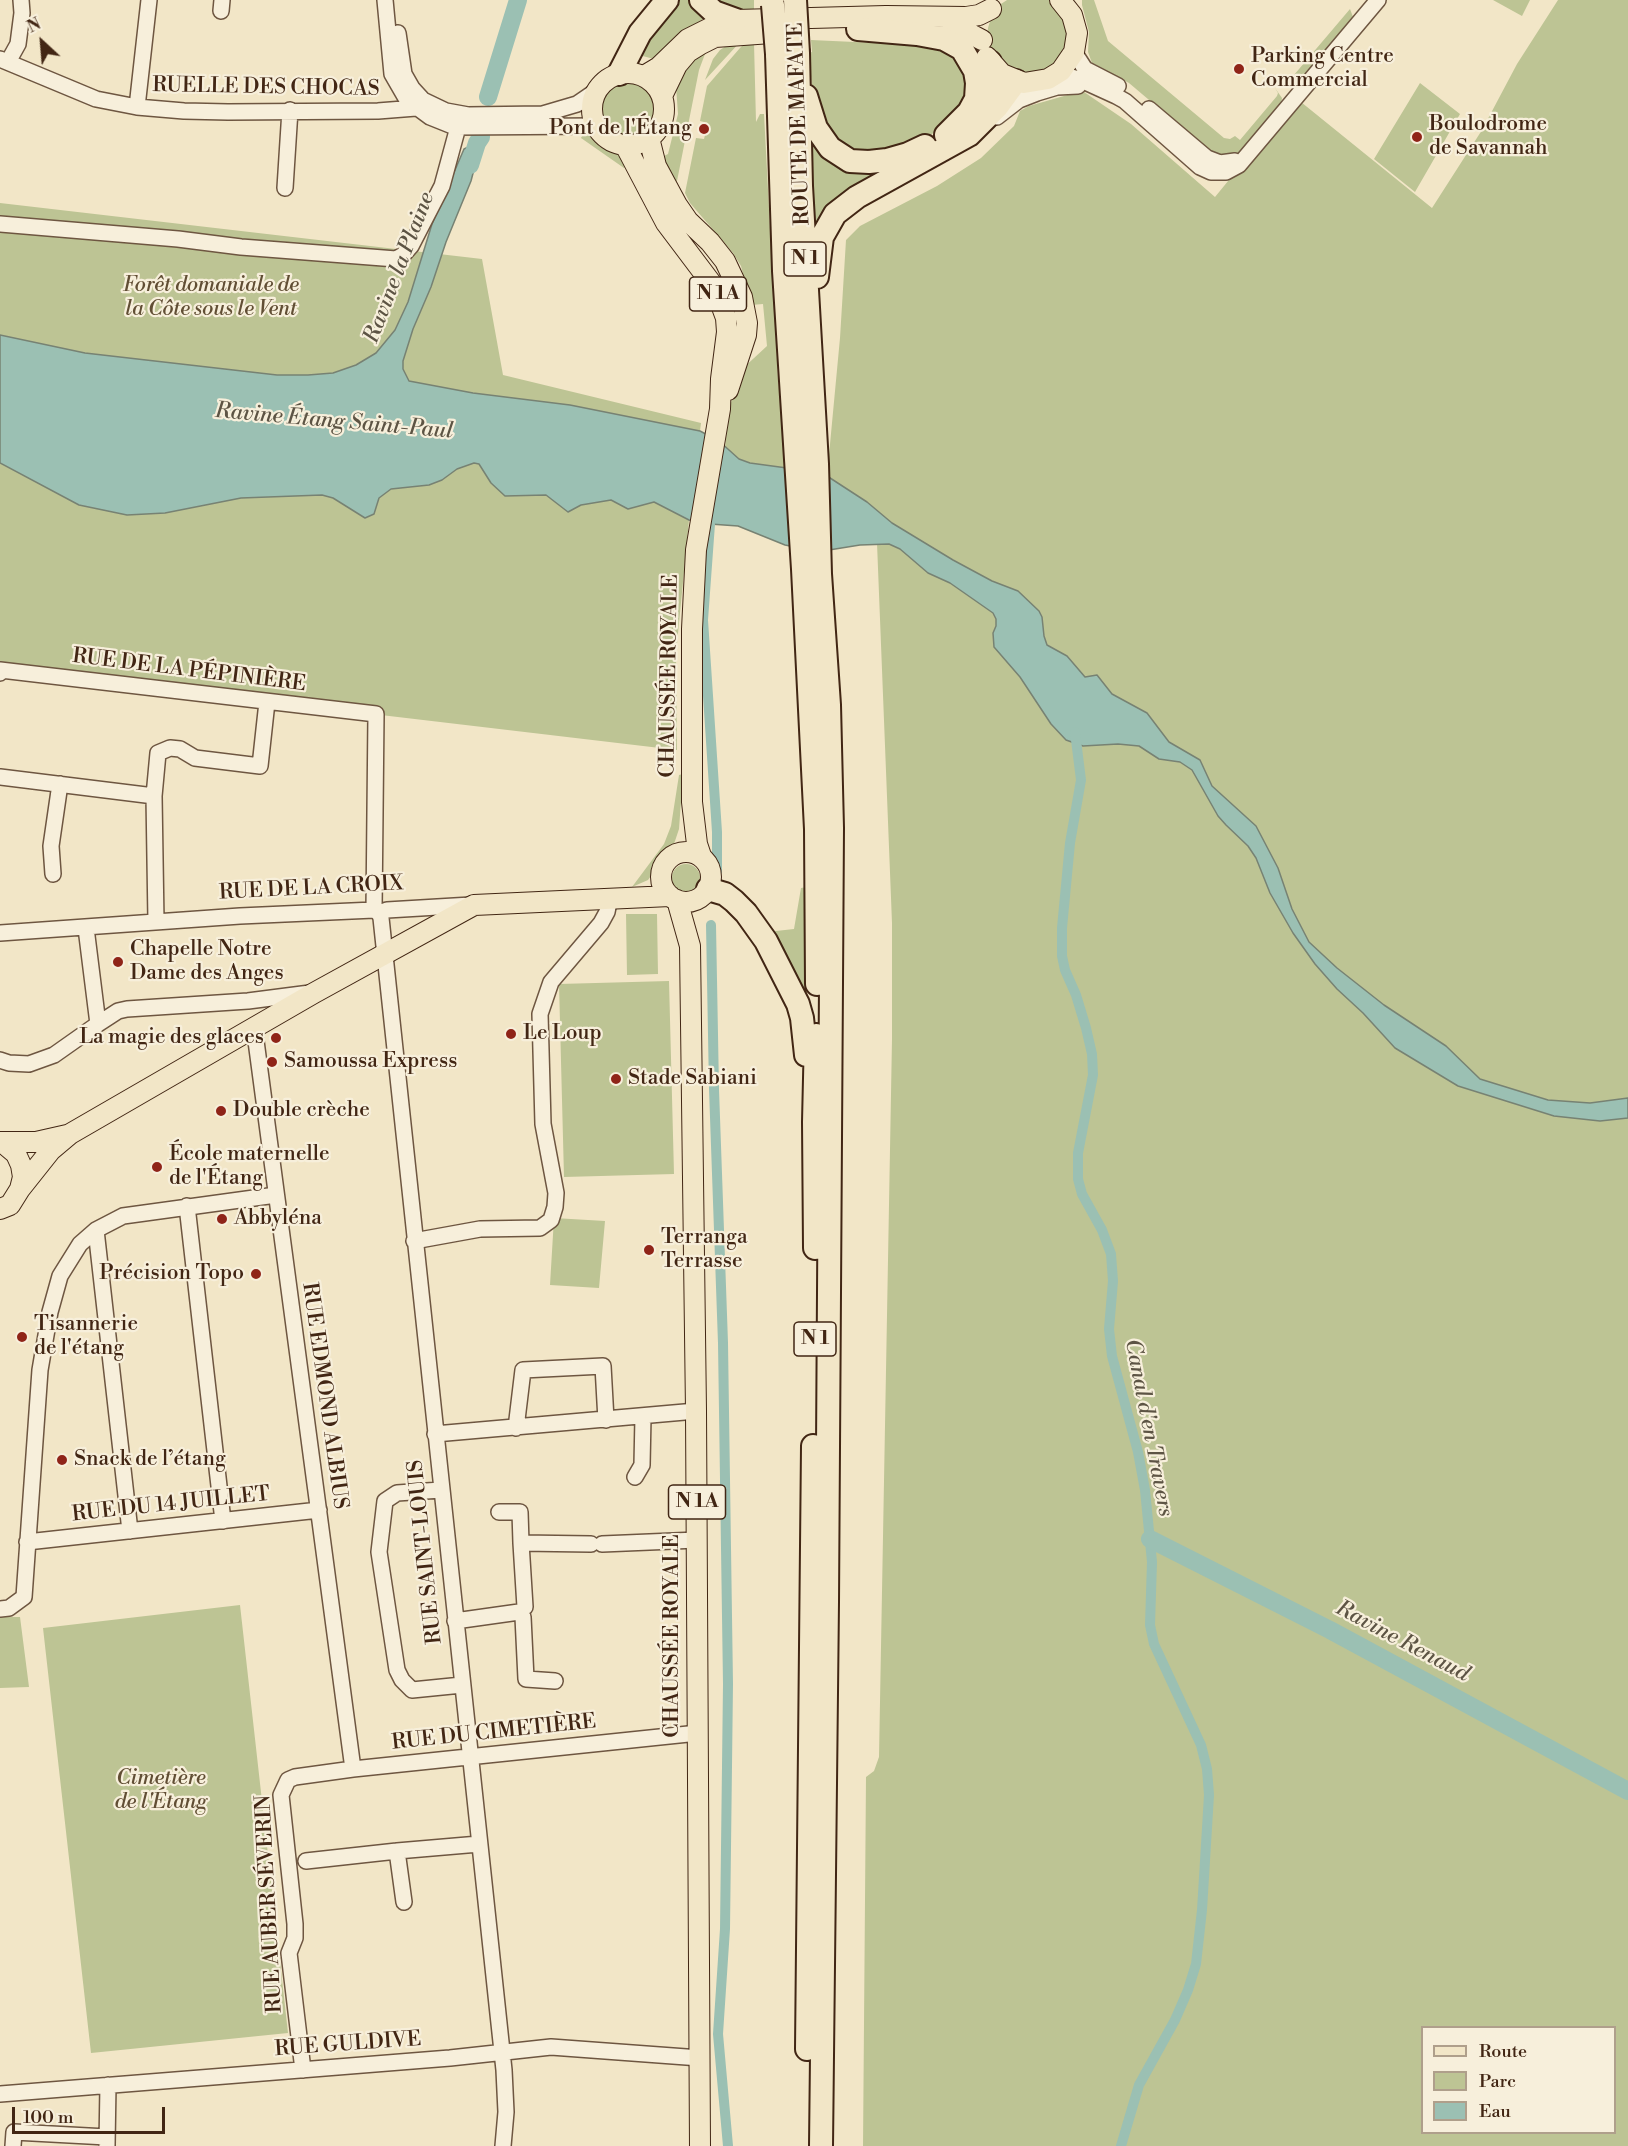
<!DOCTYPE html>
<html>
<head>
<meta charset="utf-8">
<style>
	body { margin:0 }
	#map { position:relative; width:1628px; height:2146px; overflow:hidden; background:#f2e6c7; font-family:"Libre Bodoni",serif }
	canvas { display:block }
	.legend { position:absolute; left:1421px; top:2026px; width:195px; height:108px; box-sizing:border-box; background:#f7efdb; border:2px solid #af9f8b; margin:0; padding:8px 10px; list-style:none; font-size:18px; color:#422614 }
	.legend li { display:flex; align-items:center; gap:12px; height:30px }
	.legend b { width:30px; border:2px solid #af9f8b }
	.north { position:absolute; left:12px; top:12px; width:60px; height:60px; -webkit-text-stroke:4px #f7efdb; paint-order:stroke; rotate:334deg; font-size:16px; font-weight:700; line-height:24px; text-align:center; color:#422614 }
	.north::after { content:''; display:block; margin:auto; width:21px; height:27px; background:#422614; clip-path:polygon(50% 0,100% 100%,50% 72%,0 100%) }
	.scale { position:absolute; left:12px; top:2107px; width:153px; height:27px; box-sizing:border-box; border:3px solid #422614; border-top:0; padding-left:8px; font-size:18px; line-height:21px; white-space:nowrap; color:#422614; -webkit-text-stroke:4px #f7efdb; paint-order:stroke }
</style>
</head>
<body>
<div id="map">
<canvas width="1628" height="2146"></canvas>
<ul class="legend">
<li><b style="height:8px;background:#f2e6c7"></b>Route</li>
<li><b style="height:16px;background:#bdc494"></b>Parc</li>
<li><b style="height:16px;background:#9bc0b3"></b>Eau</li>
</ul>
<div class="north">N</div>
<div class="scale">100 m</div>
</div>
<script>
const ctx = document.querySelector('canvas').getContext('2d');
ctx.lineJoin = 'round';
function fillPath(path, color) { ctx.fillStyle = color; ctx.fill(path, 'evenodd'); }
const poly = rows => new Path2D(rows.map(r => 'M' + r).join(''));
function stroke(path, color, width, dash) { ctx.strokeStyle = color; ctx.lineWidth = width; ctx.lineCap = dash ? 'butt' : 'round'; ctx.setLineDash(dash || []); ctx.stroke(path); }
function write(font, color, halo, rows, align = 'center') {
  ctx.font = font + ' "Libre Bodoni",serif'; ctx.lineWidth = 4.5; ctx.setLineDash([]); ctx.textBaseline = 'middle'; ctx.strokeStyle = halo; ctx.fillStyle = color; for (const [text, x, y, turn = 0] of rows) {
    ctx.save(); ctx.translate(x, y); ctx.rotate((+turn || 0) * Math.PI / 180); ctx.textAlign = isNaN(turn) ? turn : align; if (halo) ctx.strokeText(text, 0, 0); ctx.fillText(text, 0, 0); ctx.restore();
  }
}
fillPath(poly([
	[675,0,695,0,706,14,702,20,678,34,654,59,635,54],
	[710,0,754,0,754,9,728,10],
	[1007,0,1053,0,1069,22,1069,50,1051,71,1024,77,992,55,987,42,988,28,992,15,1001,4],
	[1082,0,1094,0,1108,41,1224,138,1230,139,1235,136,1240,140,1277,96,1278,93,1275,88,1282,98,1281,104,1237,155,1220,160,1129,83,1092,63,1088,52,1089,32,1082,5],
	[1493,0,1530,0,1522,16],
	[1558,0,1628,0,1628,2146,863,2146,866,1777,874,1771,879,1757,892,1039,892,923,877,543,785,545,738,526,710,524,689,520,676,654,677,750,0,670,0,203,482,259,503,375,701,423,700,431,719,441,725,447,729,410,740,371,767,346,763,304,751,305,741,266,733,253,690,203,685,193,696,138,704,139,708,123,700,121,707,86,740,48,744,44,754,43,756,122,760,114,764,114,778,379,787,468,827,476,840,338,846,240,860,226,937,186,981,158,1014,126,1020,111,1029,106,1071,94,1084,92,1131,124,1215,197,1296,98,1432,208,1482,130,1517,64],
	[1422,2028,1614,2028,1614,2132,1422,2132],
	[1350,9,1353,17,1294,87,1288,82],
	[811,40,942,46,956,57,972,82,959,113,932,134,901,149,856,153,837,143,814,110,809,53,812,52],
	[741,41,705,80,713,59,720,50,729,44],
	[701,50,705,54,699,70,677,181,672,180,660,158,668,154,678,114,676,86,680,70],
	'597 108a31 31 0 1 1 62 0a31 31 0 1 1-62 0Z',
	[1420,83,1460,114,1415,192,1374,159],
	[584,132,618,151,631,162,624,168,581,138],
	[810,132,824,148,899,164,855,184,829,206,814,230],
	[683,774,679,829,674,844,648,880,632,887,664,844,671,826,679,775],
	'672 878a14 14 0 1 1 28 0a14 14 0 1 1-28 0Z',
	[807,887,807,993,801,994,767,932,794,929,801,888],
	[626,914,657,914,658,974,627,975],
	[669,981,674,1174,564,1177,559,984],
	[554,1218,605,1221,599,1288,550,1285],
	[240,1605,288,2033,91,2053,43,1628],
	[0,1617,20,1617,29,1687,0,1688]
]), '#bdc494');
const water = poly([
	[477,143,478,154,471,181,446,242,431,287,413,329,403,361,403,369,409,381,473,393,570,405,700,431,719,441,739,459,750,463,787,468,827,476,867,502,892,523,953,560,992,581,1018,591,1039,611,1042,617,1044,636,1047,645,1067,656,1085,677,1097,675,1112,694,1147,713,1169,742,1200,760,1212,786,1256,826,1278,868,1292,909,1309,942,1337,968,1384,1005,1446,1046,1480,1079,1548,1100,1590,1103,1628,1098,1628,1118,1600,1121,1554,1116,1458,1086,1395,1048,1363,1013,1337,989,1315,964,1293,933,1270,893,1256,858,1248,846,1226,825,1218,816,1192,770,1180,762,1159,759,1139,746,1118,744,1083,746,1066,740,1051,724,1020,677,994,647,993,633,996,626,996,619,993,613,950,583,928,573,900,549,889,544,860,545,829,550,805,549,785,545,738,526,710,524,689,520,654,502,628,509,611,500,581,505,568,512,546,495,505,496,491,483,479,464,474,463,457,469,442,480,429,485,391,489,379,498,374,514,365,518,333,498,322,495,241,498,165,513,127,515,79,505,0,463,0,335,85,353,277,375,308,375,333,373,356,365,376,353,395,330,408,302,432,224,464,149,477,143]
]);
fillPath(water, '#9bc0b3');
stroke(water, '#778273', 1.5);
stroke(poly([
	[710,524,703,620,717,832,717,871],
	[1075,732,1081,780,1070,843,1062,928,1062,956,1065,970,1076,995,1086,1028,1092,1054,1093,1075,1078,1153,1078,1179,1082,1194,1102,1230,1111,1254,1113,1281,1109,1329,1112,1356,1138,1452,1145,1490,1152,1562,1150,1625,1154,1644,1201,1745,1207,1769,1209,1795,1202,1910,1196,1964,1188,1990,1175,2020,1139,2085,1121,2146],
	[711,925,714,1089,723,1343,728,1684,725,1929,718,2034,728,2146]
]), '#9bc0b3', 10);
stroke(poly([
	[488,97,518,0],
	[470,165,477,143,481,137],
	[1150,1539,1330,1630,1628,1791]
]), '#9bc0b3', 18);
const minor = poly([
	[385,0,392,74,407,100,430,117,455,127,596,126],
	[221,11,222,0],
	[398,33,404,74,412,88,423,100,446,111,468,115,543,114,577,104,596,91],
	[1074,52,1085,69,1118,86],
	[0,59,96,99,137,107,184,111,228,112,378,111,416,108],
	[8,62,18,44,22,13,21,0],
	[1055,76,1068,76,1081,80,1116,96,1125,101,1200,167,1211,172,1226,172,1239,165,1378,0],
	[137,107,149,0],
	[1149,109,1207,158,1220,163,1235,161],
	[997,117,1019,100,1037,93,1057,87,1078,86],
	[285,188,290,110],
	[0,224,178,239,241,247,396,259,403,255,411,246,442,186,458,127],
	[0,673,0,670,376,714,374,910],
	[0,777,154,796],
	[53,874,51,846,60,784],
	[379,913,381,918,504,2070,506,2112,503,2146],
	[156,922,154,796,158,753,170,748,180,749,195,758,260,766,267,702],
	[86,928,98,1024],
	[0,933,240,916,374,910,379,913,387,910,471,905],
	[252,1029,256,1041,353,1769],
	[0,1060,9,1063,29,1064,54,1055,98,1024,118,1011,127,1009,248,1001,310,993],
	[187,1206,223,1521],
	[96,1230,130,1531],
	[414,1241,480,1229,540,1228,551,1220,555,1207,556,1193,543,1124,540,1014,551,982,601,923,607,912,610,897],
	[516,1428,523,1370,603,1366,606,1420],
	[435,1434,696,1411],
	[635,1477,642,1465,643,1417],
	[441,1490,397,1493,385,1501,379,1552,397,1670,402,1680,412,1690,462,1685],
	[499,1512,520,1512,521,1543],
	[27,1542,319,1510],
	[602,1544,697,1540],
	[525,1607,521,1543,591,1544],
	[0,1609,9,1608,24,1597,40,1370,50,1312,60,1276,80,1244,96,1230,123,1216,276,1195],
	[523,1617,526,1679,555,1681],
	[455,1621,519,1612],
	[397,1851,404,1902],
	[306,1861,397,1851,479,1844],
	[303,2070,289,1953,295,1938,295,1924,281,1795,288,1780,295,1777,353,1769,698,1733],
	[0,2094,450,2058,551,2047,700,2058],
	[107,2145,108,2085],
	[13,2146,14,2132,107,2137]
]);
const major = poly([
	[940,28,963,30,982,40],
	[987,57,1002,74,1024,83,1048,79,1061,71,1074,52,1077,33,1072,15,1060,0],
	'592 109a36 36 0 1 1 72 0a36 36 0 1 1-72 0Z',
	[644,76,659,67,688,39,716,25,736,20,886,16,966,17,979,15,991,9],
	[662,96,677,65,688,52,701,44,715,37,785,32],
	[649,138,656,166,677,205,688,221,710,242,725,261,742,297,747,323,746,335,728,390],
	[625,145,666,223,715,288,726,318,727,332,721,379,720,409,696,550,692,629,692,802,697,844,701,856],
	'661 877a25 25 0 1 1 50 0a25 25 0 1 1-50 0Z',
	[677,900,690,946,696,1411,700,2146],
	[0,1142,36,1142,67,1135],
	[20,1189,51,1150,70,1134,314,993,474,905,670,896],
	[0,1209,10,1205,20,1189,23,1177,21,1165,16,1154,2,1142]
]);
const highway = poly([
	[701,0,714,12,736,20],
	[858,29,917,34,944,39,962,49,975,71,977,83,976,99,969,112,946,135],
	[798,53,801,186,817,464,820,574,829,705,832,828,827,1602,821,2146],
	[777,54,784,271,803,569,816,829,817,984],
	[619,74,640,33,667,0],
	[806,96,816,128,830,148,850,161,869,162,887,160,908,154,925,146],
	[980,110,992,93,993,80,990,62],
	[817,277,822,237,835,214,857,197,969,135,997,107,1016,81],
	[708,889,725,894,734,901,746,913,766,941,798,1004,802,1018,806,1055],
	[815,1248,814,1122,816,1035],
	[807,2049,813,1446]
]);
stroke(minor, '#6e5641', 18);
stroke(major, '#422614', 22);
stroke(highway, '#422614', 26);
stroke(minor, '#f7efdb', 15);
stroke(major, '#f2e6c7', 20);
stroke(highway, '#f2e6c7', 22);
const highwayBridge = poly([
	[795,0,798,53],
	[773,5,777,54]
]);
stroke(highwayBridge, '#422614', 26, []);
stroke(highwayBridge, '#f2e6c7', 22);
for (const [x, y, r, color] of [
	[1239,69,6,"#8f2418"],
	[704,129,6,"#8f2418"],
	[1417,137,6,"#8f2418"],
	[118,962,6,"#8f2418"],
	[511,1034,6,"#8f2418"],
	[276,1038,6,"#8f2418"],
	[272,1062,6,"#8f2418"],
	[616,1079,6,"#8f2418"],
	[221,1111,6,"#8f2418"],
	[157,1167,6,"#8f2418"],
	[222,1219,6,"#8f2418"],
	[649,1250,6,"#8f2418"],
	[256,1274,6,"#8f2418"],
	[22,1337,6,"#8f2418"],
	[62,1460,6,"#8f2418"]
]) { const dot = new Path2D(); dot.arc(x, y, r, 0, 2 * Math.PI); ctx.fillStyle = color; ctx.fill(dot); stroke(dot, '#f7efdb', 2); }
for (const [x, y, w] of [
	[805,259,42],
	[718,294,57],
	[815,1339,42],
	[697,1502,57]
]) { const box = new Path2D(); box.roundRect(x - w / 2, y - 17, w, 34, 4.5); ctx.fillStyle = '#f7efdb'; ctx.fill(box); stroke(box, '#422614', 1.5); }
write('bold 20px', '#422614', null, [
	["N 1",805,259],
	["N 1A",718,294],
	["N 1",815,1339],
	["N 1A",697,1502]
]);
write('21px', '#422614', '#f7efdb', [
	["Parking Centre",1251,57],
	["Commercial",1251,81],
	["Boulodrome",1429,125],
	["de Savannah",1429,149],
	["Pont de l'Étang",692,129,"right"],
	["Chapelle Notre",130,950],
	["Dame des Anges",130,974],
	["Le Loup",523,1034],
	["La magie des glaces",264,1038,"right"],
	["Samoussa Express",284,1062],
	["Stade Sabiani",628,1079],
	["Double crèche",233,1111],
	["École maternelle",169,1155],
	["de l'Étang",169,1179],
	["Abbyléna",234,1219],
	["Terranga",661,1238],
	["Terrasse",661,1262],
	["Précision Topo",244,1274,"right"],
	["Tisannerie",34,1325],
	["de l'étang",34,1349],
	["Snack de l’étang",74,1460]
], 'left');
write('21px', '#422614', '#f7efdb', [
	["RUELLE DES CHOCAS",266,88,1],
	["ROUTE DE MAFATE",800,124,-92],
	["RUE DE LA PÉPINIÈRE",189,671,7],
	["CHAUSSÉE ROYALE",670,676,-89],
	["RUE DE LA CROIX",311,889,-3],
	["RUE EDMOND ALBIUS",324,1396,82],
	["RUE DU 14 JUILLET",171,1505,-6],
	["RUE SAINT-LOUIS",426,1552,-96],
	["CHAUSSÉE ROYALE",673,1636,-90],
	["RUE DU CIMETIÈRE",494,1733,-6],
	["RUE AUBER SÉVERIN",270,1904,-93],
	["RUE GULDIVE",348,2045,-4]
]);
write('italic 21px', '#614e34', '#f7efdb', [
	["Forêt domaniale de",211,286],
	["la Côte sous le Vent",211,310],
	["Cimetière",161,1779],
	["de l'Étang",161,1803]
]);
write('italic 22px', '#5d5444', '#f7efdb', [
	["Ravine la Plaine",400,268,-69],
	["Ravine Étang Saint-Paul",334,422,5],
	["Canal d'en Travers",1148,1428,79],
	["Ravine Renaud",1402,1642,28]
]);
</script>
</body>
</html>
